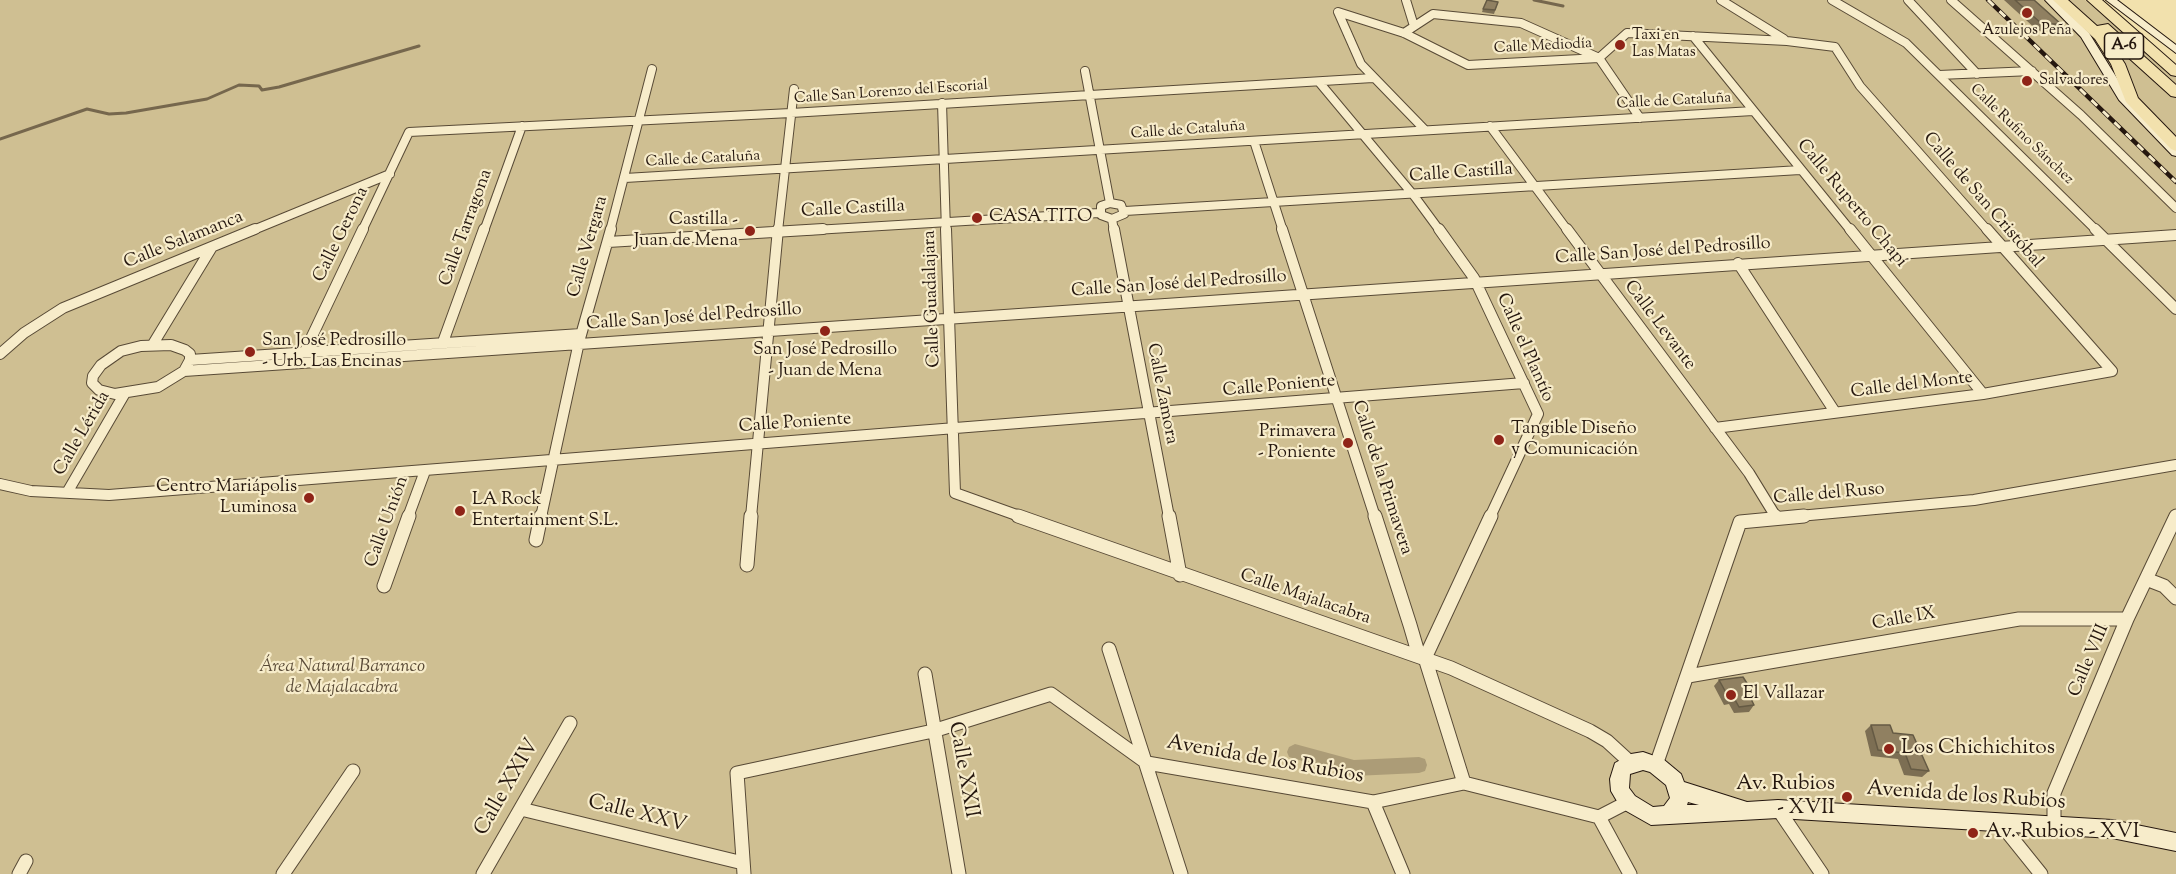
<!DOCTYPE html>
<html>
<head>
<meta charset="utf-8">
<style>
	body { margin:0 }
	canvas { display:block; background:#f2e1ad }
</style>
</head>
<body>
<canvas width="2176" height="874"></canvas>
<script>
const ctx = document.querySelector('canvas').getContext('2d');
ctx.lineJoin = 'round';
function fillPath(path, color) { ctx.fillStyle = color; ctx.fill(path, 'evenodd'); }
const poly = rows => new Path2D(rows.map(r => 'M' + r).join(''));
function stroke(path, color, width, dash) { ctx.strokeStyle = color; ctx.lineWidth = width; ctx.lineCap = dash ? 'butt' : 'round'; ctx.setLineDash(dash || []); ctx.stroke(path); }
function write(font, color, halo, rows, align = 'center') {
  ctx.font = font + ' "Sorts Mill Goudy",serif'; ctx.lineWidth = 4.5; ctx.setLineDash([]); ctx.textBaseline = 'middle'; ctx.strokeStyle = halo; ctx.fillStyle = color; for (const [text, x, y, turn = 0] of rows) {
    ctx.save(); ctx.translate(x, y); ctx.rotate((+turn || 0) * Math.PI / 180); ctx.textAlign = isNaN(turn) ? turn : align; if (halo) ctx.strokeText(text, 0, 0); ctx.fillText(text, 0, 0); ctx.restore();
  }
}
fillPath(poly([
	[0,0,2085,0,2176,76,2176,874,0,874]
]), '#cfbf92');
stroke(poly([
	[1534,0,1563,6],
	[0,139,87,109,109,114,126,113,207,99,239,85,259,86,262,90,279,87,419,46]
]), '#76674d', 3);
fillPath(poly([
	[1295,744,1354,760,1419,757,1425,759,1427,765,1425,771,1419,773,1354,776,1289,757,1287,752,1289,747,1295,744]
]), '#ac9c77');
const streetFar2 = poly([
	[1406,0,1414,26],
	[1721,0,1784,39],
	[1832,0,1906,43,2097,231],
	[1908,0,1977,74],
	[1951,0,2081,115,2176,208],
	[1404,33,1433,14,1521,23,1597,57],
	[1693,36,1851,231],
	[1599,58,1640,118],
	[1085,71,1110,203],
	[1939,75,2032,71],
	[1319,82,1415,197,1440,231],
	[942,103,946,231],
	[1490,126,1568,231],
	[1424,129,1361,64,1338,12,1404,33,1468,65,1599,58,1627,33,1787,41,1835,47,1860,86,1988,231],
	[1254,141,1283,231],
	[625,178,1753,111],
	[1110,203,1121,205,1124,214,1112,219,1101,215,1101,206,1110,203],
	[1125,211,1800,170],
	[1112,219,1114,231],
	[251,231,390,174],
	[362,231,409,132,791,113,1373,78],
	[484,231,522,126],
	[610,231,652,69],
	[778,231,794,89],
	[798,231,1099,213]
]);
const streetFar1 = poly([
	[946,229,955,493,1022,517],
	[1114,229,1169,517],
	[1282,229,1375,517],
	[1439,229,1474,278,1538,414,1490,517],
	[1567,229,1749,473,1776,517],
	[1850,229,1983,394],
	[1987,229,2112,371],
	[2095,229,2176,309],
	[608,242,823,229],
	[1738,263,1835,412],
	[443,342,484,229],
	[153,344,212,247],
	[171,345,185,350,190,354,190,360,184,371,158,387,115,394,99,390,92,383,93,376,101,365,121,351,141,346,171,345],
	[305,351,363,229],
	[0,354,24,333,63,308,255,229],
	[190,360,581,334],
	[184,371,2176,235],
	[1715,428,1983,394,2112,371],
	[0,484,31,491,109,495,1524,383],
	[68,491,125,393],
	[408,517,425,471],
	[541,517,579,342,611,229],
	[751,517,778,229],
	[1788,517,1974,500,2176,465]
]);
const street = poly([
	[1018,516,1451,668,1590,731,1607,741,1631,763],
	[1169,516,1180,575],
	[1375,516,1410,625,1417,649,1416,655],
	[1775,516,1776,518],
	[536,540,541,516],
	[747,565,751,516],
	[2146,579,2164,586,2176,598],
	[384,586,409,516],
	[1109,649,1181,874],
	[925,674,959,874],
	[1688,676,2019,619,2127,619],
	[1656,765,1740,522,1804,516],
	[1464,783,1425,658,1491,516],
	[1373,802,1403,874],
	[521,809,743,863],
	[1778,809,1822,874],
	[1599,817,1630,874],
	[2000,823,2041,874],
	[2054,825,2054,793,2127,619,2176,516],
	[19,874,26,861],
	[283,874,353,771],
	[483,874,570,723],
	[744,874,737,773,933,731,1051,694,1147,763,1373,802,1464,783,1599,817,1628,802]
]);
const secondary = poly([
	[2045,0,2056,0,2089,33,2128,96,2176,145,2176,156,2172,155,2119,100,2081,37,2045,0],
	[2106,0,2117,0,2176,45,2176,53,2106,0],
	[1643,752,1663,759,1681,774,1684,782,1747,802,1778,800,2112,820,2176,833,2176,851,2112,838,1778,818,1651,825,1621,808,1611,791,1610,779,1615,763,1631,754,1643,752],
	[1643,770,1650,772,1666,785,1670,798,1664,806,1653,807,1635,796,1629,788,1630,774,1643,770],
	[1688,802,1699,805,1687,805,1688,802]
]);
const highway = poly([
	[2053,0,2068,0,2097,26,2108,24,2176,85,2176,97,2171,96,2110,41,2125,64,2138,98,2176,137,2176,151,2171,149,2126,102,2111,64,2095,39,2053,0],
	[2087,0,2102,0,2176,65,2176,76,2171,75,2087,0]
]);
stroke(streetFar2, '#584a36', 10);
stroke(streetFar1, '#584a36', 12);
stroke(street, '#584a36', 15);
stroke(secondary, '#25170f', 2);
stroke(highway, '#25170f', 2);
stroke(streetFar2, '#f7ecca', 8);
stroke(streetFar1, '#f7ecca', 10);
stroke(street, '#f7ecca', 13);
fillPath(secondary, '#f7ecca');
fillPath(highway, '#f2e1ad');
const rail = poly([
	[1988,0,2176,182]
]);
stroke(rail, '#25170f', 4.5);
stroke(rail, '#f7ecca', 3, [8]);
fillPath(poly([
	[2004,0,2034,0,2061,24,2056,31,2038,31],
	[1498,2,1494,14,1482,12,1483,9],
	[1719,680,1755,696,1751,700,1754,705,1749,712,1734,713,1729,704,1724,705,1714,686],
	[1871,725,1893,733,1929,771,1922,777,1904,775,1898,759,1871,756,1865,731]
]), '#7c6e53');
const building = poly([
	[1487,0,1498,2,1495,10,1483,9,1487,0],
	[2015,0,2034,0,2061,24,2042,24,2015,0],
	[1743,677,1755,696,1750,697,1754,705,1739,707,1734,698,1729,698,1719,680,1743,677],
	[1871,725,1890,725,1893,733,1913,735,1929,771,1911,769,1905,753,1878,750,1871,725]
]);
fillPath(building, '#908061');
stroke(building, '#655a44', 1.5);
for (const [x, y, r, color] of [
	[2027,13,6,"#8f2418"],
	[1620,45,6,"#8f2418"],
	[2027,81,6,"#8f2418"],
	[977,218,6,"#8f2418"],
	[750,231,6,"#8f2418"],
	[825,331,6,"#8f2418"],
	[250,352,6,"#8f2418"],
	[1499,440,6,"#8f2418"],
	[1348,443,6,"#8f2418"],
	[309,498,6,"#8f2418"],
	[460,511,6,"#8f2418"],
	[1731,695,6,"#8f2418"],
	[1889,749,6,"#8f2418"],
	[1847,797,6,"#8f2418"],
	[1973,833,6,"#8f2418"]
]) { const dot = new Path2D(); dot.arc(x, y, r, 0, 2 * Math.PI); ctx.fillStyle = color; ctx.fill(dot); stroke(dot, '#f7ecca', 2); }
write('15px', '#25170f', '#f7ecca', [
	["Azulejos Peña",2027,31,"center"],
	["Taxi en",1632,36],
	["Las Matas",1632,53],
	["Salvadores",2039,81]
], 'left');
write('15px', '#25170f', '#f7ecca', [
	["Calle Mediodía",1543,47,-3],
	["Calle San Lorenzo del Escorial",891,93,-4],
	["Calle de Cataluña",1674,102,-3],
	["Calle de Cataluña",1188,131,-4],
	["Calle Rufino Sánchez",2021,135,44],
	["Calle de Cataluña",703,160,-3]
]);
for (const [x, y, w] of [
	[2124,46,39]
]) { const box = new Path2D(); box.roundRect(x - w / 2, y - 13, w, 26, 4.5); ctx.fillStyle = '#f7ecca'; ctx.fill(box); stroke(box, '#25170f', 1.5); }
write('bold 16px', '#25170f', null, [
	["A-6",2124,46]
]);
write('18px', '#25170f', '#f7ecca', [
	["Calle Castilla",1461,174,-4],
	["Calle de San Cristóbal",1982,201,49],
	["Calle Ruperto Chapí",1851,204,50],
	["Calle Castilla",853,210,-3],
	["Calle Tarragona",467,228,-70],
	["Calle Gerona",342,235,-64],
	["Calle Salamanca",184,241,-22],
	["Calle Vergara",589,247,-74],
	["Calle San José del Pedrosillo",1663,252,-4],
	["Calle San José del Pedrosillo",1179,285,-4],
	["Calle Guadalajara",933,299,-92],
	["Calle San José del Pedrosillo",694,318,-4],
	["Calle Levante",1659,326,53],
	["Calle el Plantío",1524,348,66],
	["Calle del Monte",1912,386,-7],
	["Calle Poniente",1279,387,-5],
	["Calle Zamora",1161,394,79],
	["Calle Poniente",795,424,-4],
	["Calle Lérida",83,434,-60],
	["Calle de la Primavera",1381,478,72],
	["Calle del Ruso",1829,495,-5],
	["Calle Unión",388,522,-70],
	["Calle Majalacabra",1305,598,19],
	["Calle IX",1904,620,-10],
	["Calle VIII",2090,661,-67]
]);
write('18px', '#25170f', '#f7ecca', [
	["CASA TITO",989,218],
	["Castilla -",738,221,"right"],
	["Juan de Mena",738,242,"right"],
	["San José Pedrosillo",262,342],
	["- Urb. Las Encinas",262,363],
	["San José Pedrosillo",825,351,"center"],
	["- Juan de Mena",825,372,"center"],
	["Tangible Diseño",1511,430],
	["y Comunicación",1511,451],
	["Primavera",1336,433,"right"],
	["- Poniente",1336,454,"right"],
	["Centro Mariápolis",297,488,"right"],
	["Luminosa",297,509,"right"],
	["LA Rock",472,501],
	["Entertainment S.L.",472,522],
	["El Vallazar",1743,695]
], 'left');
write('italic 18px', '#584936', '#f7ecca', [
	["Área Natural Barranco",342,668],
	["de Majalacabra",342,689]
]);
write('21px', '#25170f', '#f7ecca', [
	["Los Chichichitos",1901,749],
	["Av. Rubios",1835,785,"right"],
	["- XVII",1835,809,"right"],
	["Av. Rubios - XVI",1985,833]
], 'left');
write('21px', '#25170f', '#f7ecca', [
	["Avenida de los Rubios",1265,761,10],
	["Calle XXII",962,770,80],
	["Calle XXIV",508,788,-60],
	["Avenida de los Rubios",1966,797,4],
	["Calle XXV",637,815,14]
]);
</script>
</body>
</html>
